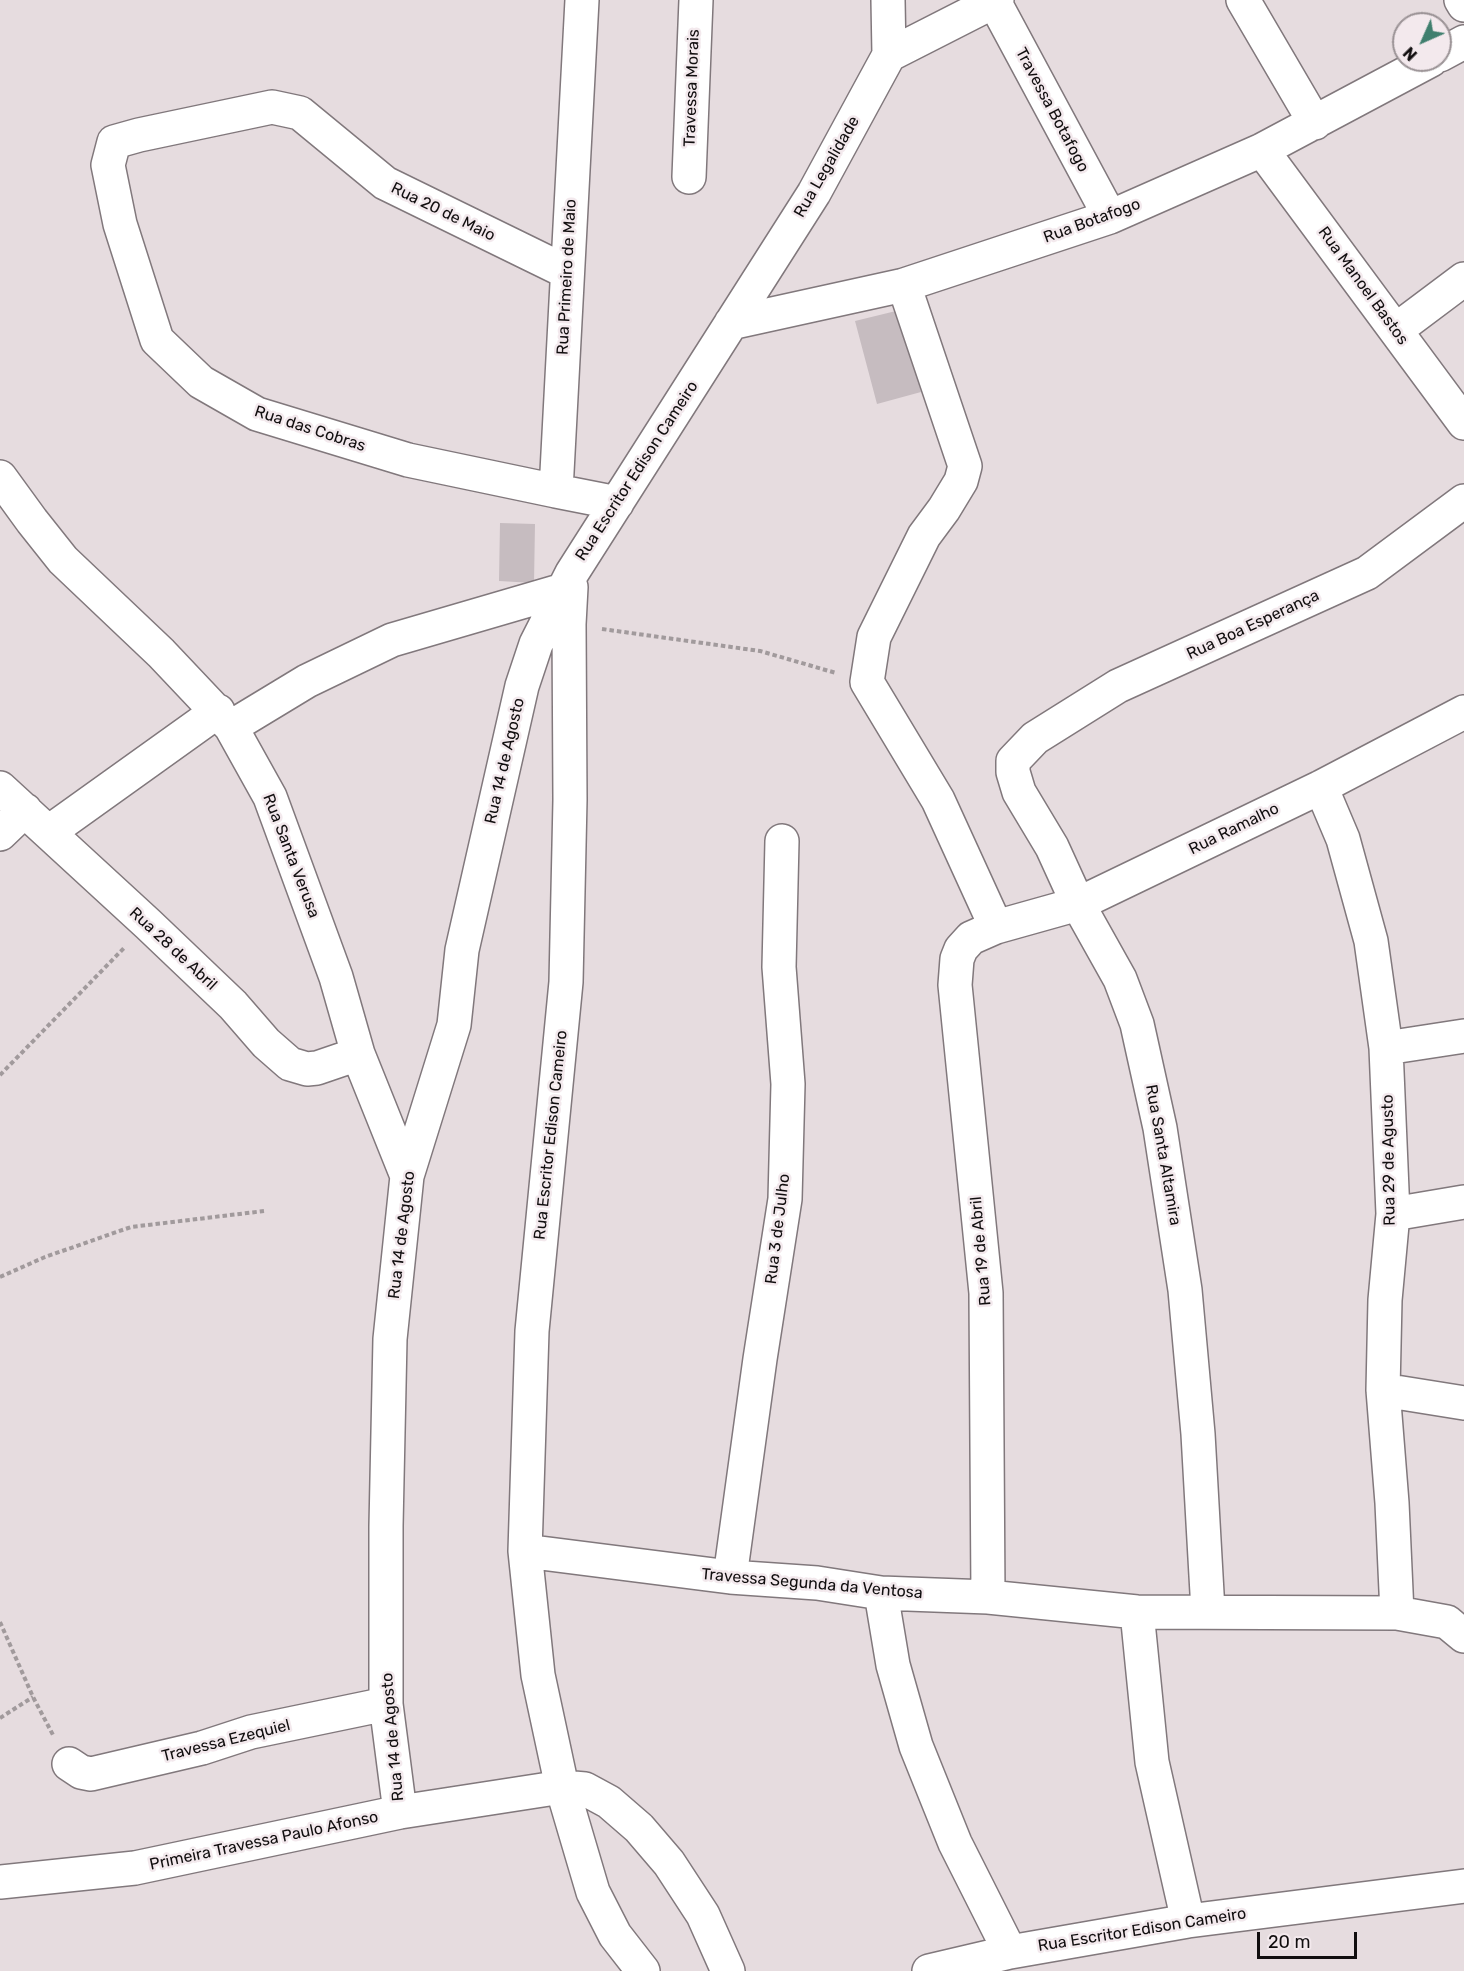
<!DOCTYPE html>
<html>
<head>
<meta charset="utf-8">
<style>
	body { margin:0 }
	#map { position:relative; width:1464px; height:1971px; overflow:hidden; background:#e6dcdf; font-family:Rubik,sans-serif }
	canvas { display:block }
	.north { position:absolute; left:1392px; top:12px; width:60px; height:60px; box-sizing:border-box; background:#f3e9ed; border:2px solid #999194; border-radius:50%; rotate:225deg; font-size:16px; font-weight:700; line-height:24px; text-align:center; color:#110e0f }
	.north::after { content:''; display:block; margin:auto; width:21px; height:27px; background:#3f7f6e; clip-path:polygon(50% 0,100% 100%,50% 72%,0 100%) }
	.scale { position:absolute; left:1257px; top:1932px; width:100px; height:27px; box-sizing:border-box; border:3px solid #110e0f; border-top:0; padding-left:8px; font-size:18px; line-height:21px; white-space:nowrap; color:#110e0f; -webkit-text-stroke:4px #f3e9ed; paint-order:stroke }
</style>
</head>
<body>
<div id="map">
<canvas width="1464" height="1971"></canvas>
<div class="north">N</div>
<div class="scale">20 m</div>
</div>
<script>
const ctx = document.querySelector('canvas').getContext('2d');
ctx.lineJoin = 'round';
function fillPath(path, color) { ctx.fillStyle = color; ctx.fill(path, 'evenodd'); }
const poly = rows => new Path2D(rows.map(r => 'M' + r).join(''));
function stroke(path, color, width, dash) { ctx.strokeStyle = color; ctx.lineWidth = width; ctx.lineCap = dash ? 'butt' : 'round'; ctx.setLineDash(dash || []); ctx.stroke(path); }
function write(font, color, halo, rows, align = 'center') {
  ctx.font = font + ' Rubik,sans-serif'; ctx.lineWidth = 5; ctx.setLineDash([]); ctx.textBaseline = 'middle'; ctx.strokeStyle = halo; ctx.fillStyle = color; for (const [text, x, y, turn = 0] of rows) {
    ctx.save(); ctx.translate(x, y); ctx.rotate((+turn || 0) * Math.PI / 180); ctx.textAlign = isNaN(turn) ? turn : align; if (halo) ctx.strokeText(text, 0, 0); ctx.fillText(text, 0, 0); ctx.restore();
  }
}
fillPath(poly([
	[900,310,921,392,877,404,855,321],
	[500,523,535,524,534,583,499,581]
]), '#c6bcc0');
const minor = poly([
	[582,0,556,491,617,503],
	[1243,0,1315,123],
	[1461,0,1464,5],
	[995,3,1110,217],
	[889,55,997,0],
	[1440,55,1464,42],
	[1262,150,1464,423],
	[689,177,696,0],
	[904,285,965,466,961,481,944,509,924,536,874,637,867,682,938,800,996,927],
	[731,323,904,285,1110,217,1262,150,1431,60],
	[1396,330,1464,279],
	[0,477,32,521,63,560,161,653,231,727,270,797,336,977,358,1054,407,1176],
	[556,491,408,460,257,414,201,382,157,340,120,224,108,165,114,142,139,135,272,107,300,113,385,183,567,272],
	[571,587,569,624,570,800,566,982,532,1331,525,1551,538,1675,562,1787,593,1892,615,1935,643,1971],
	[231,727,307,681,392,640,563,590],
	[1321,787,1343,839,1371,941,1386,1048,1393,1214,1385,1300,1383,1390,1392,1503,1397,1613],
	[0,788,148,924,233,1005,266,1043,290,1064,307,1069,317,1068,358,1054],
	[49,832,218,711],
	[0,834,25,810],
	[1386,1048,1464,1036],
	[1393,1214,1464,1202],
	[1383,1390,1464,1403],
	[525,1551,730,1577,817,1583,881,1593,988,1597,1137,1612,1397,1613,1447,1622,1464,1636],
	[730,1577,760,1359,785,1199,788,1084,779,967,782,841],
	[881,1593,893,1665,916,1746,955,1843,1010,1952],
	[988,1597,986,1293,955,985,957,959,961,949,971,938,996,927,1078,904,1321,787,1464,712],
	[1208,1611,1198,1434,1185,1290,1160,1128,1137,1024,1120,979,1078,904,1052,847,1019,792,1013,772,1013,761,1035,738,1118,686,1367,573,1464,501],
	[1137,1612,1152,1762,1188,1921],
	[69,1764,81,1772,91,1774,202,1748,251,1732,386,1704],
	[400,1812,386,1704,386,1526,390,1339,407,1176,454,1025,462,950,522,686,536,644,572,573,814,193,889,55,888,0],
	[0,1882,135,1868,400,1812,562,1787,585,1789,609,1802,639,1828,669,1863,703,1915,728,1971],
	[929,1971,1010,1952,1188,1921,1464,1886]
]);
stroke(minor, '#81787c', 36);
stroke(poly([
	[602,629,760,651,836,673],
	[0,1075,124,948],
	[0,1277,45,1257,131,1227,264,1211],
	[0,1622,33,1697,53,1735],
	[0,1718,33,1697]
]), '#a19a9c', 4, [4.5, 3]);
stroke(minor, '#fff', 33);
write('16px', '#110e0f', '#f3e9ed', [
	["Travessa Morais",692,88,-88],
	["Travessa Botafogo",1052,110,62],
	["Rua Legalidade",827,167,-60],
	["Rua 20 de Maio",443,212,26],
	["Rua Botafogo",1092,221,-20],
	["Rua Primeiro de Maio",567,277,-87],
	["Rua Manoel Bastos",1363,286,54],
	["Rua das Cobras",310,429,18],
	["Rua Escritor Edison Cameiro",637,471,-57],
	["Rua Boa Esperança",1253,625,-25],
	["Rua 14 de Agosto",505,761,-77],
	["Rua Ramalho",1234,829,-26],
	["Rua Santa Verusa",291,856,69],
	["Rua 28 de Abril",173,949,43],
	["Rua Escritor Edison Cameiro",551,1135,-84],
	["Rua Santa Altamira",1163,1155,80],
	["Rua 29 de Agusto",1389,1160,-91],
	["Rua 3 de Julho",778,1229,-83],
	["Rua 14 de Agosto",402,1235,-83],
	["Rua 19 de Abril",981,1251,-95],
	["Travessa Segunda da Ventosa",812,1584,5],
	["Rua 14 de Agosto",393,1737,-95],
	["Travessa Ezequiel",226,1741,-14],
	["Primeira Travessa Paulo Afonso",264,1841,-12],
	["Rua Escritor Edison Cameiro",1142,1930,-9]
]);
</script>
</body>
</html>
